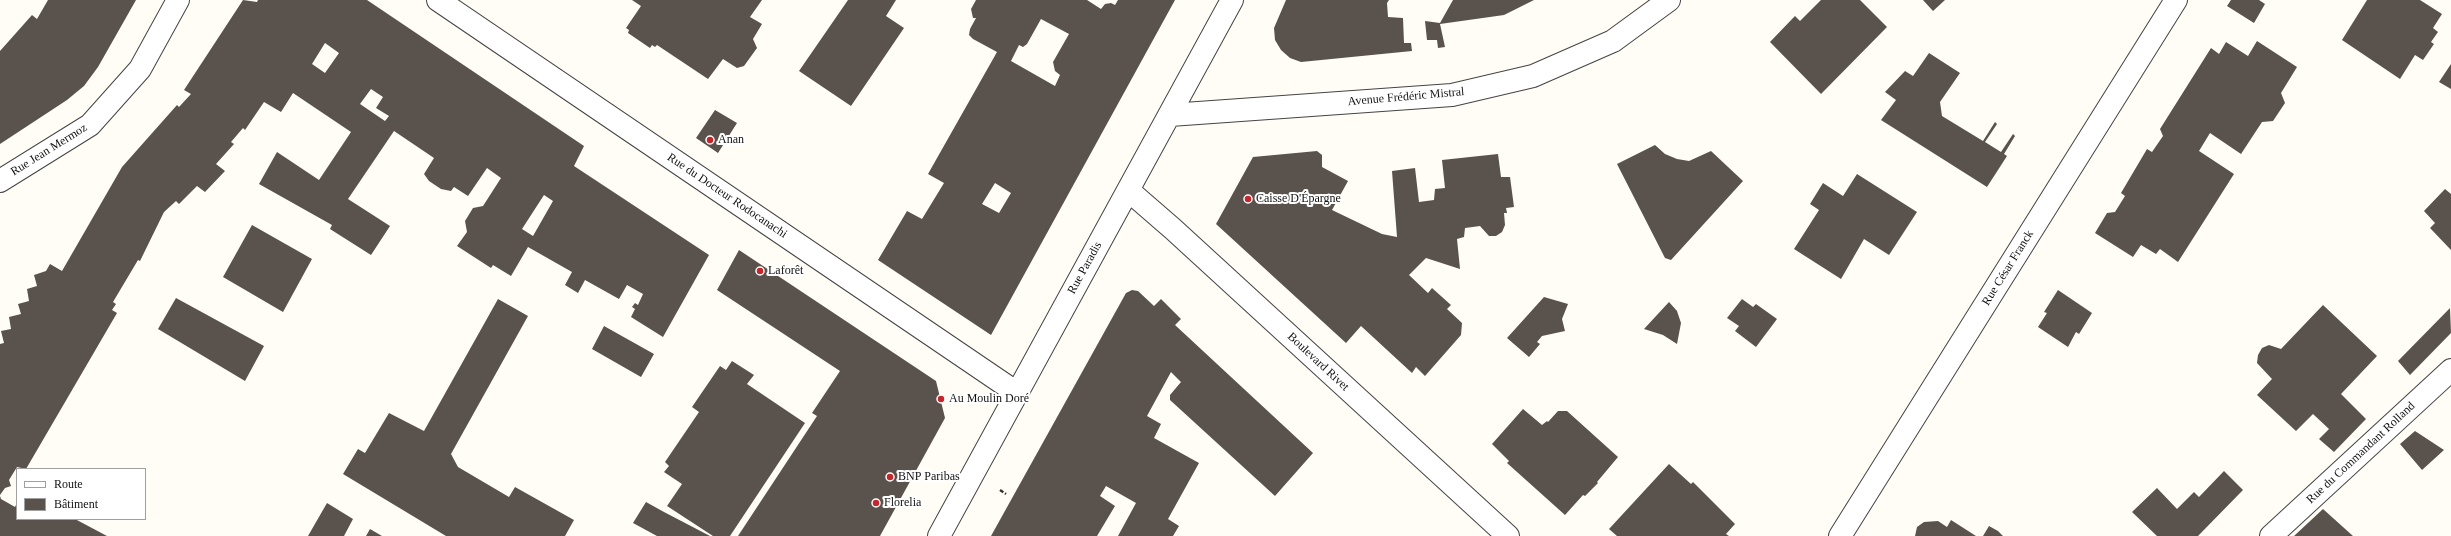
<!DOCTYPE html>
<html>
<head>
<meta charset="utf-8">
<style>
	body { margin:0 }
	#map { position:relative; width:2451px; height:536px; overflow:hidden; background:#fffdf5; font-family:Georgia,serif }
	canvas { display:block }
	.legend { position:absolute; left:16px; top:468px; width:130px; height:52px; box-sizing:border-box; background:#fff; border:1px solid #a0a0a0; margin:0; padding:5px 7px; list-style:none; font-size:12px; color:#111 }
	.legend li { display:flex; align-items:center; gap:8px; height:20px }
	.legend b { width:20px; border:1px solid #a0a0a0 }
</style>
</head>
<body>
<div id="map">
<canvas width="2451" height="536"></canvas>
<ul class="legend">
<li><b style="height:5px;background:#fff"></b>Route</li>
<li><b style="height:11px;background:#5a524d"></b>Bâtiment</li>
</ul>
</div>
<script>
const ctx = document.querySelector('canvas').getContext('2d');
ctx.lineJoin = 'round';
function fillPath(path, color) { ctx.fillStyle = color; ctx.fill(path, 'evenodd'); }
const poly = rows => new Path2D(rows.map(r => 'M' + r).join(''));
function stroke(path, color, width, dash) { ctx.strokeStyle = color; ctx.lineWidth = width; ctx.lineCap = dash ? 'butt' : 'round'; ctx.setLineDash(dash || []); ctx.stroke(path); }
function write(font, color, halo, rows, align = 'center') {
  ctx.font = font + ' Georgia,serif'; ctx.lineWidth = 4; ctx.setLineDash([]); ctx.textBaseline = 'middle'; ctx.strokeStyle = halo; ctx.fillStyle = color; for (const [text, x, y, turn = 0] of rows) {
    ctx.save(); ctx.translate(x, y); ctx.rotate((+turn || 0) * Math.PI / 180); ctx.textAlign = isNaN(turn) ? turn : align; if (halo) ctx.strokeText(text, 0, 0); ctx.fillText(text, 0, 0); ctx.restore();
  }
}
fillPath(poly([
	[48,0,136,0,98,67,84,86,67,100,0,144,0,51,32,15,37,19],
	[243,0,257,2,258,0,367,0,584,146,574,166,709,255,663,337,631,317,635,309,632,307,635,303,638,305,643,294,627,285,619,299,585,280,578,293,565,285,572,272,528,247,511,276,493,265,491,268,457,246,467,232,465,221,473,208,483,206,501,178,487,168,468,196,454,187,451,191,441,189,429,181,424,174,434,158,394,131,348,199,390,226,371,255,330,229,332,225,259,184,277,152,319,180,351,132,293,93,281,112,264,102,245,130,243,128,231,142,234,144,216,164,225,171,205,192,197,186,179,204,176,201,164,212,140,261,138,260,113,302,116,304,112,310,117,313,26,469,17,467,9,480,11,486,5,488,0,495,0,344,4,343,1,331,11,329,9,317,21,314,18,304,29,301,27,289,37,286,34,275,46,271,50,264,62,271,122,167,177,105,179,107,191,94,184,90],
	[325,43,339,53,325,73,312,64],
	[371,89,383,97,376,108,389,116,385,121,360,104],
	[544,195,553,201,533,236,522,229],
	[632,0,762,0,750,17,762,24,753,39,757,48,744,66,737,68,723,59,708,79,657,45,655,47,652,45,650,48,628,33,629,30,626,28,641,6],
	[848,0,896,0,886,16,904,28,851,106,799,71],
	[976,0,1087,0,1101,9,1105,4,1111,3,1115,5,1118,0,1175,0,991,335,878,260,907,211,922,219,944,183,928,174,997,52,973,39,969,35,970,29,976,18,973,18,971,9],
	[1041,19,1069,34,1053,62,1055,71,1060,75,1055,86,1011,61,1019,45,1023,47,1027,44],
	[995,183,1011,193,999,213,982,204],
	[1286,0,1389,0,1387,3,1388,17,1403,18,1404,43,1411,43,1412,51,1301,62,1290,58,1281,50,1275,40,1274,28],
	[1453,0,1534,0,1504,15,1440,24,1445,47,1438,48,1437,40,1427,40,1425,21,1440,23],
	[1821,0,1860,0,1887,27,1821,94,1770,42,1794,17,1795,16,1800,21],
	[1923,0,1945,0,1933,11],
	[2231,0,2259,0,2265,4,2254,23,2227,6],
	[2367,0,2420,0,2442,14,2433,28,2438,32,2431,42,2434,44,2423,60,2415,55,2400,79,2342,40],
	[2257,41,2297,67,2281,93,2285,103,2273,121,2262,122,2241,154,2210,133,2199,151,2234,174,2178,262,2160,249,2156,254,2141,245,2133,257,2095,233,2107,213,2115,212,2125,196,2121,193,2147,149,2152,152,2163,136,2160,129,2211,48,2219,54,2226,42,2248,56],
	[1929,53,1960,73,1940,102,1942,116,1983,141,1995,122,1997,124,1985,142,2001,152,2013,134,2015,136,2004,154,2007,156,1987,187,1881,120,1896,100,1885,92,1905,71,1913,76],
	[2451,64,2451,89,2439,82],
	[715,110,737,123,718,153,696,138],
	[1655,145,1665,154,1677,159,1689,161,1711,151,1743,181,1671,260,1665,258,1617,164],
	[1317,151,1322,155,1322,167,1348,181,1332,210,1382,234,1397,237,1392,171,1415,168,1419,202,1434,200,1435,189,1445,188,1442,160,1498,154,1501,177,1510,177,1514,207,1506,208,1507,213,1504,213,1505,225,1502,232,1496,236,1489,236,1480,226,1465,228,1464,237,1457,239,1460,269,1426,258,1409,275,1428,293,1432,288,1451,305,1447,309,1462,323,1461,335,1425,376,1416,367,1412,373,1361,326,1346,343,1216,224,1253,157],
	[1857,174,1917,212,1889,255,1864,239,1841,279,1794,249,1819,210,1810,204,1823,183,1843,196],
	[2445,189,2451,194,2451,250,2430,228,2435,223,2424,211],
	[252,225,312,259,283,312,223,277],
	[739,250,936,381,945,418,880,536,738,536,817,416,812,413,840,371,717,290],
	[1132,290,1138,291,1154,306,1161,299,1181,319,1175,325,1313,453,1275,496,1170,400,1170,395,1181,382,1171,372,1147,416,1161,424,1154,438,1199,463,1168,519,1179,526,1173,536,1118,536,1136,503,1106,486,1100,496,1115,506,1097,536,991,536,1126,293],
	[2058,290,2092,313,2079,334,2076,332,2068,347,2038,327,2047,313,2044,312],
	[1544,297,1568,304,1562,319,1565,331,1542,336,1537,342,1540,344,1529,357,1507,338],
	[176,298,264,346,245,381,158,329],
	[498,299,528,316,451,454,458,467,509,497,515,487,574,520,565,536,446,536,343,474,358,449,365,453,389,413,424,431],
	[1742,299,1753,307,1756,304,1777,319,1756,347,1735,331,1739,326,1727,318],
	[1669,302,1677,311,1681,323,1677,344,1663,335,1644,329],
	[2323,305,2377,356,2341,394,2366,419,2334,452,2319,439,2329,429,2313,414,2296,431,2257,395,2272,379,2257,363,2258,355,2262,348,2269,345,2281,349],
	[2450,308,2451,333,2410,375,2398,361],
	[604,326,654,354,641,377,592,349],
	[732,361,754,375,747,384,805,423,730,536,713,536,667,506,682,484,664,472,669,466,665,462,699,412,692,407,720,366,726,370],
	[1523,409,1542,425,1547,421,1548,422,1558,411,1567,411,1618,457,1597,482,1598,483,1585,496,1583,495,1565,515,1507,463,1509,461,1492,444],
	[2415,431,2444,450,2422,470,2400,444],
	[1669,464,1691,484,1693,482,1735,524,1726,534,1729,536,1617,536,1609,529],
	[2224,471,2243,490,2198,536,2157,536,2132,512,2157,488,2177,509,2194,492,2199,497],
	[0,496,1,499,15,507,17,503,17,519,75,519,107,536,0,536],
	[646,502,664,512,710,536,657,536,633,523],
	[327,503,353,519,344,536,308,536],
	[2323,509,2353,536,2294,536],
	[1951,520,1976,536,1915,536,1917,527,1924,522,1938,521,1947,527],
	[1989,526,1998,531,2003,536,1983,536],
	[370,529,382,536,366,536]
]), '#5a524d');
const minor = poly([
	[438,0,1017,393],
	[1170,115,1452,95,1533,76,1613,41,1669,0],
	[0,181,90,125,140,69,178,0],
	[1128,190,1173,229,1508,536],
	[939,536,1232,0],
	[1840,536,2176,0],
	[2271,536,2451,370]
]);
stroke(minor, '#444', 24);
stroke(poly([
	[1000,490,1006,494]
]), '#333', 2.5, [4, 2]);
stroke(minor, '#fff', 22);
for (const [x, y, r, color] of [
	[710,140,4,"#c4262e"],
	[1248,199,4,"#c4262e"],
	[760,271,4,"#c4262e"],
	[941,399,4,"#c4262e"],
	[890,477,4,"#c4262e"],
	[876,503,4,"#c4262e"]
]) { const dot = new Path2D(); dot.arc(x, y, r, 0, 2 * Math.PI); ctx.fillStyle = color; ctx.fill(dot); stroke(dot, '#fff', 1.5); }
write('12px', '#111', '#fff', [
	["Avenue Frédéric Mistral",1406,97,-5],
	["Rue Jean Mermoz",49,150,-32],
	["Rue du Docteur Rodocanachi",727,196,34],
	["Rue Paradis",1085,268,-61],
	["Rue César Franck",2008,268,-58],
	["Boulevard Rivet",1318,362,43],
	["Rue du Commandant Rolland",2361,453,-43]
]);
write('12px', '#111', '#fff', [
	["Anan",718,140],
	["Caisse D'Épargne",1256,199],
	["Laforêt",768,271],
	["Au Moulin Doré",949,399],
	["BNP Paribas",898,477],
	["Florelia",884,503]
], 'left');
</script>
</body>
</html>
